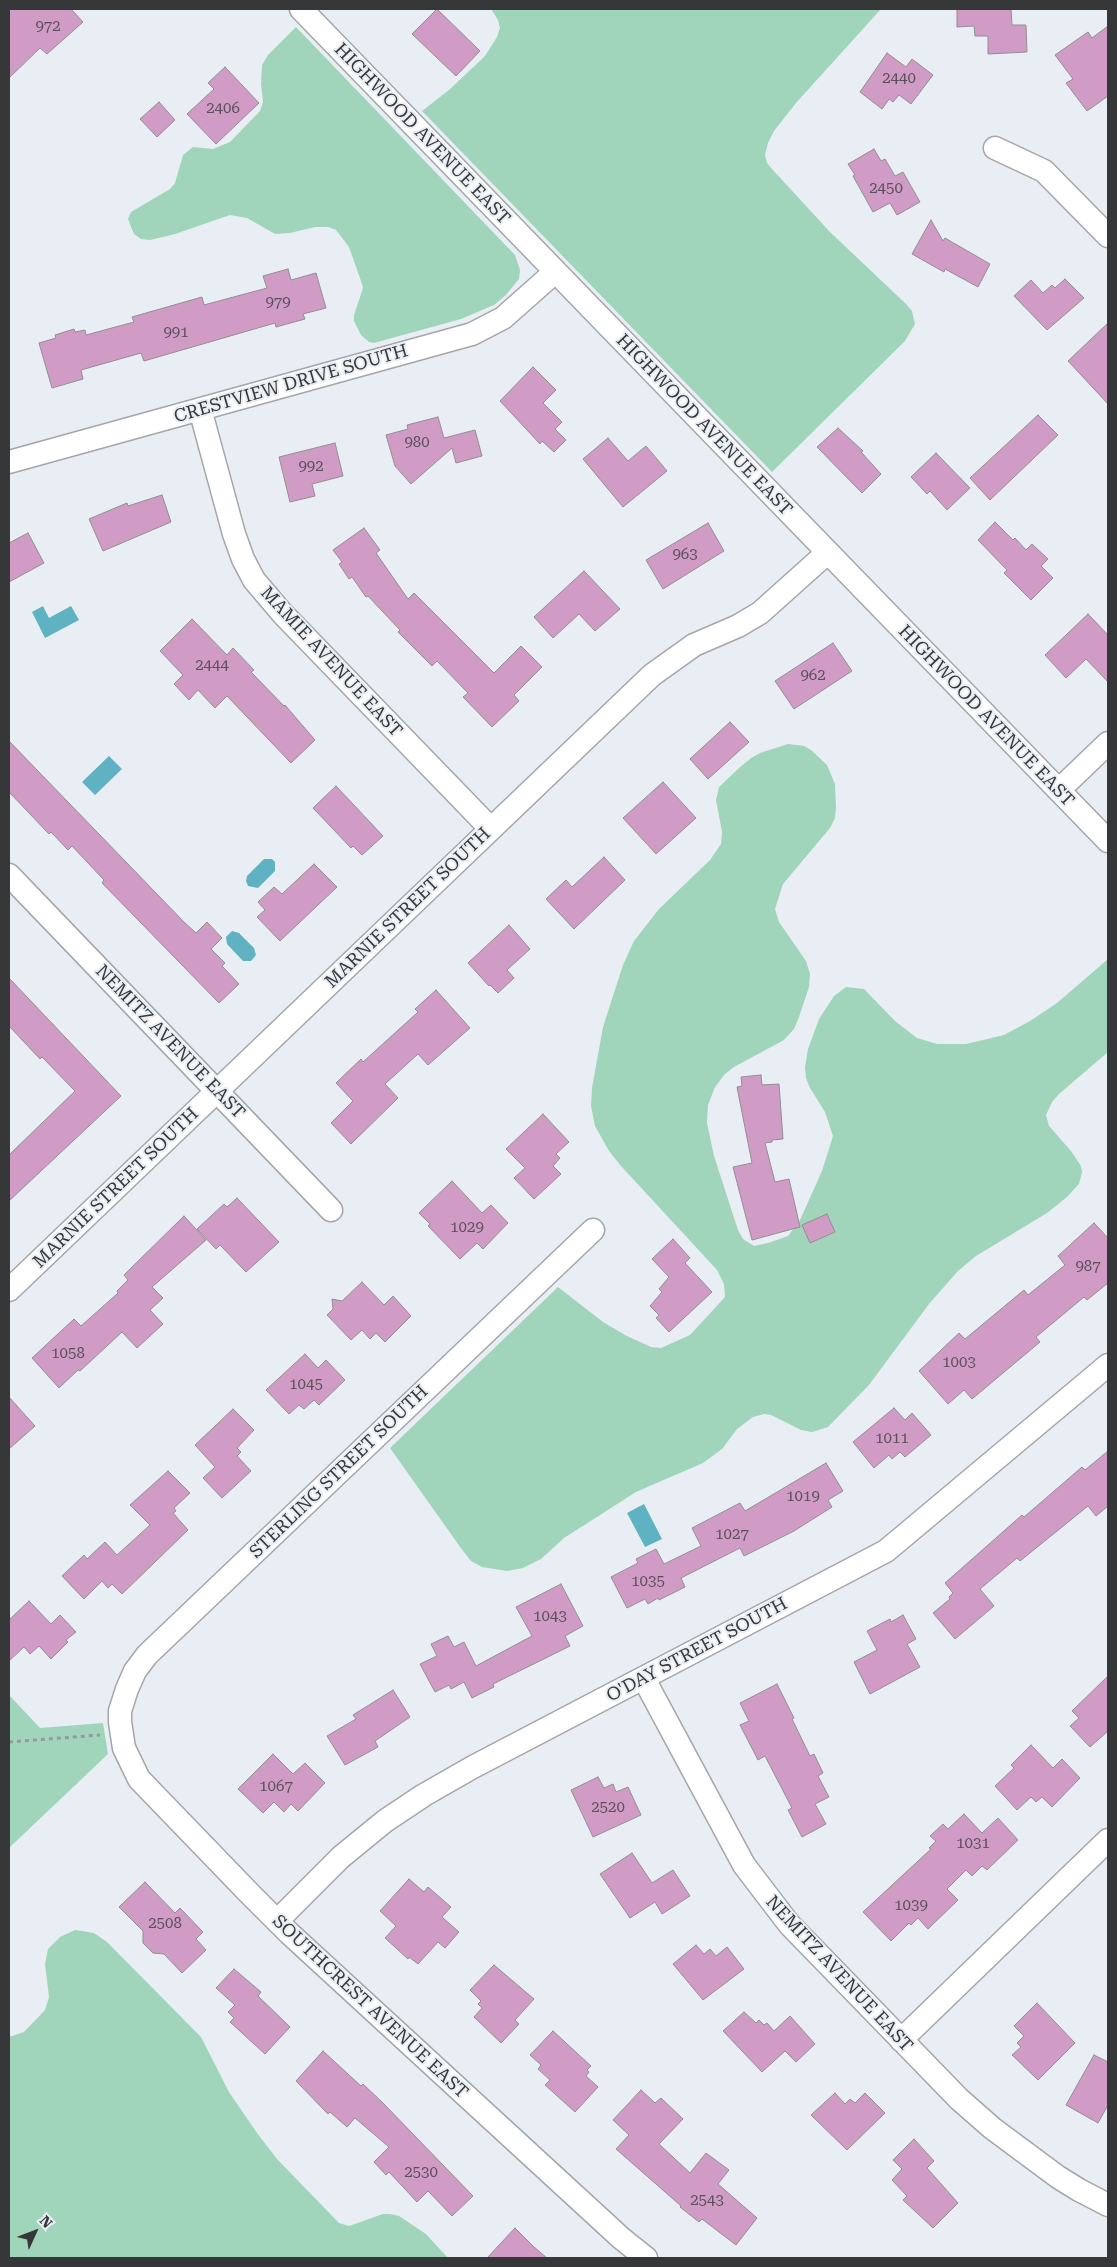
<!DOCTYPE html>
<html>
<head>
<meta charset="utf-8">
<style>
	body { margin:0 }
	#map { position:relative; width:1117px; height:2267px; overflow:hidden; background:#e9eef4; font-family:"Roboto Serif",serif }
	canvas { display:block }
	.frame { position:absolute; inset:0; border:10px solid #353739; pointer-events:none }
	.north { position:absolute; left:10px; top:2207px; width:50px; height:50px; -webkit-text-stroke:4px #e9eef4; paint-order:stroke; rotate:47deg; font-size:14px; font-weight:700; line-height:20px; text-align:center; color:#353739 }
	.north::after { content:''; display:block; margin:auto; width:18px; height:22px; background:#353739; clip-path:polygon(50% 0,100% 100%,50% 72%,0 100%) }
</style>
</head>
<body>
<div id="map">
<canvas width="1117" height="2267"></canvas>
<div class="frame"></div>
<div class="north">N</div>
</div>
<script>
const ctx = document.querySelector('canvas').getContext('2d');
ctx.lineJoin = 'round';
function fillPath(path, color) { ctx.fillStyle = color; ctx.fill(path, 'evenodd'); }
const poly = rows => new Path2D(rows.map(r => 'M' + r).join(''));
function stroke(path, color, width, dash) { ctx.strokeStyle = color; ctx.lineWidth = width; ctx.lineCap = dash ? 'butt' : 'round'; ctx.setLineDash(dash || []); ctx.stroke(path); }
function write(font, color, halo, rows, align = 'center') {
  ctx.font = font + ' "Roboto Serif",serif'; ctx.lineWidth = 4; ctx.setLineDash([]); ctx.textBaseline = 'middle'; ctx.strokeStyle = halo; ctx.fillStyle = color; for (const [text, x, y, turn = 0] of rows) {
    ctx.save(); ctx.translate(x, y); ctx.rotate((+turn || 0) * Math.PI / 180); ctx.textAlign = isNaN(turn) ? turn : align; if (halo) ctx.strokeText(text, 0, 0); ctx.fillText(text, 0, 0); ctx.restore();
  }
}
fillPath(poly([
	[491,9,881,9,796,103,774,131,768,143,765,155,767,163,772,169,830,232,905,303,912,311,915,324,905,341,772,472,422,111,449,90,485,56,497,37,500,28,498,20],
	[296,27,515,255,520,270,519,279,506,295,494,305,461,319,374,343,369,342,361,335,354,321,354,315,363,288,361,281,349,247,336,230,328,227,315,227,290,233,275,234,247,218,230,215,175,234,150,240,141,239,134,234,128,219,131,212,170,189,175,183,183,155,193,147,213,149,230,142,260,111,263,102,261,84,262,65,268,55],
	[788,744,804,746,811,750,827,765,835,784,836,807,835,818,830,828,783,884,775,909,779,922,806,961,810,974,809,987,799,1017,794,1029,784,1040,734,1067,725,1074,715,1087,708,1105,707,1123,714,1156,738,1230,743,1239,754,1246,768,1243,788,1236,800,1220,822,1171,833,1136,825,1112,810,1088,806,1078,805,1067,808,1049,819,1019,834,996,846,987,864,989,895,1021,917,1038,937,1044,966,1044,1004,1035,1030,1021,1057,1003,1108,959,1108,1052,1059,1094,1052,1102,1046,1115,1049,1126,1071,1151,1081,1166,1082,1172,1079,1184,1067,1197,1047,1213,976,1256,958,1271,929,1304,869,1385,828,1427,812,1432,801,1430,771,1415,764,1414,753,1417,737,1429,722,1449,703,1463,636,1492,564,1538,541,1559,523,1568,507,1571,482,1567,471,1561,463,1551,390,1448,558,1287,603,1322,627,1336,651,1347,661,1348,690,1335,725,1297,724,1284,717,1270,621,1166,609,1151,595,1126,591,1106,592,1088,603,1027,623,965,634,941,659,909,710,860,721,844,722,832,716,800,719,787,739,768,751,758,760,753],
	[9,1695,40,1728,103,1723,108,1754,9,1848],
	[75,1930,94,1933,107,1942,201,2037,229,2092,257,2133,277,2159,339,2223,349,2226,383,2214,390,2214,399,2216,426,2234,448,2258,9,2258,9,2037,24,2032,45,2010,49,1997,45,1964,48,1949,60,1937]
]), '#a0d5bb');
fillPath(poly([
	[43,606,49,618,71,606,79,620,45,638,32,612],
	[109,756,122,769,95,795,82,782],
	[264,859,272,859,275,862,275,871,258,888,248,886,246,881,247,876],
	[232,931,239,933,254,948,256,955,251,961,243,961,227,944,226,937],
	[644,1504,662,1539,645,1547,627,1513]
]), '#5eb2c1');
const building = poly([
	[9,9,71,9,83,22,47,54,40,48,9,78,9,9],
	[437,9,480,51,456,76,412,34,437,9],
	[957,9,1011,9,1012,25,1026,25,1027,52,988,54,988,36,975,36,974,26,957,27,957,9],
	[1108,26,1108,96,1087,111,1066,83,1073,79,1055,55,1088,32,1092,38,1108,26],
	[887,53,906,67,912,59,933,75,911,104,899,95,893,102,889,99,882,109,860,92,887,53],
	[225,67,259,103,216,144,187,114,214,89,208,83,225,67],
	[159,102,175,120,157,137,140,119,159,102],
	[874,149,881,161,885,159,895,176,903,172,920,202,897,215,890,203,873,212,853,176,855,175,848,164,874,149],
	[931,220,943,241,945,238,990,264,978,287,945,269,944,272,912,254,931,220],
	[288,269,291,280,316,273,326,308,303,314,305,319,276,327,275,323,144,361,141,353,81,370,83,379,52,388,39,343,56,338,55,335,74,329,75,332,85,330,86,335,134,322,132,317,202,297,204,305,267,288,263,276,288,269],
	[1065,279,1084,298,1047,330,1014,296,1031,280,1043,293,1052,285,1055,288,1065,279],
	[1108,323,1108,404,1068,361,1108,323],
	[533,367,556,390,543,403,562,422,555,429,566,440,554,452,542,441,540,444,500,401,533,367],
	[1038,415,1058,435,990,500,970,478,1038,415],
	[438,417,444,438,475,430,482,456,456,463,452,448,411,484,395,466,386,435,408,429,407,425,438,417],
	[838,428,863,451,861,452,881,474,862,493,817,447,838,428],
	[608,438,628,461,646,446,667,471,623,507,583,459,608,438],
	[335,443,343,476,312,484,315,496,290,502,279,457,335,443],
	[936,453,970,488,947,510,930,491,927,494,911,477,936,453],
	[162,495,171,522,103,551,89,519,127,503,128,506,162,495],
	[995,522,1013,540,1015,538,1026,550,1032,544,1048,559,1041,566,1053,578,1031,600,1004,573,1007,570,978,540,995,522],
	[708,523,724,551,663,589,646,560,708,523],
	[364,528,380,550,376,553,408,599,414,593,494,673,521,646,542,667,514,695,519,701,492,727,463,697,468,693,437,661,432,666,398,632,400,630,368,596,366,597,352,577,349,579,339,564,342,562,333,550,364,528],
	[28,533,44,563,9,582,9,543,28,533],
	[584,571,620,609,595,631,579,614,553,638,534,617,584,571],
	[1088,614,1108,635,1108,682,1086,659,1066,678,1045,655,1088,614],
	[192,619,227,655,233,648,254,670,251,672,284,706,285,705,315,740,291,763,227,696,215,708,198,690,189,700,174,684,183,675,160,651,192,619],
	[833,643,852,671,794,709,775,681,833,643],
	[730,722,749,742,708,779,690,759,730,722],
	[9,741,184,922,196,933,207,922,222,938,211,949,225,963,222,966,239,984,219,1003,102,883,104,880,72,846,68,850,51,832,49,834,9,792,9,741],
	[663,782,696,818,656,854,623,818,663,782],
	[336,786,383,836,362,855,353,846,351,848,313,808,336,786],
	[604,857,625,880,574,929,546,899,566,880,572,887,604,857],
	[314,864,337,887,280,941,257,917,265,910,258,902,274,887,282,894,314,864],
	[509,925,530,949,507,970,514,978,498,993,490,985,489,986,468,963,509,925],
	[9,978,121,1096,9,1201,9,1155,75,1091,42,1057,40,1059,9,1026,9,978],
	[436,990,470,1028,428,1065,418,1054,385,1084,398,1098,351,1144,331,1123,353,1101,336,1083,361,1059,363,1062,418,1012,415,1009,436,990],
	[761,1075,762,1085,779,1084,783,1139,772,1140,772,1142,765,1143,775,1182,789,1179,800,1227,752,1240,733,1167,752,1163,737,1087,742,1086,741,1077,761,1075],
	[543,1114,569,1142,556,1154,560,1158,553,1166,561,1174,534,1199,514,1178,525,1168,506,1149,543,1114],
	[452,1181,482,1213,491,1205,508,1223,483,1249,477,1243,460,1259,428,1226,430,1224,419,1213,452,1181],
	[237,1198,279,1242,246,1272,220,1245,216,1249,197,1229,224,1204,227,1207,237,1198],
	[827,1214,835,1232,810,1243,802,1225,827,1214],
	[184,1216,206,1240,152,1287,163,1298,150,1310,163,1324,137,1348,122,1332,80,1371,78,1370,59,1388,32,1358,74,1319,81,1326,118,1293,117,1291,128,1280,124,1275,184,1216],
	[1094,1223,1108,1238,1108,1283,1087,1300,1084,1297,1036,1337,1040,1342,972,1399,964,1390,948,1404,919,1371,959,1333,965,1339,1024,1290,1028,1295,1065,1265,1058,1256,1094,1223],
	[673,1239,690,1258,685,1263,712,1292,669,1332,656,1318,659,1315,650,1306,662,1292,659,1289,669,1277,652,1259,673,1239],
	[362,1282,384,1305,393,1296,411,1316,385,1342,376,1333,370,1339,362,1330,351,1340,327,1315,333,1309,332,1299,342,1301,362,1282],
	[305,1354,318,1368,326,1360,345,1380,319,1405,314,1400,304,1409,299,1405,289,1414,266,1390,305,1354],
	[9,1397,35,1426,9,1449,9,1397],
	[894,1408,905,1420,912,1413,931,1435,905,1457,900,1452,892,1459,889,1455,874,1468,853,1442,894,1408],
	[233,1409,254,1430,237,1448,241,1452,237,1456,251,1471,222,1498,203,1478,215,1467,195,1445,233,1409],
	[1108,1451,1108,1506,1096,1516,1088,1506,1020,1561,1017,1558,980,1589,994,1606,955,1639,933,1613,950,1599,949,1597,953,1593,945,1583,1022,1515,1024,1517,1082,1467,1085,1470,1108,1451],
	[826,1463,843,1491,828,1500,832,1507,794,1531,744,1556,740,1548,681,1578,685,1587,659,1600,658,1598,648,1604,645,1599,627,1608,611,1577,638,1563,636,1559,656,1549,664,1564,701,1546,692,1528,740,1503,745,1511,826,1463],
	[168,1471,190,1493,174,1508,176,1511,173,1513,188,1530,122,1594,112,1584,108,1588,102,1581,84,1599,62,1576,84,1555,87,1559,105,1542,117,1555,150,1525,130,1505,168,1471],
	[561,1584,583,1626,565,1636,570,1646,493,1684,494,1687,472,1698,464,1682,451,1689,449,1685,435,1692,420,1664,437,1656,431,1644,448,1636,454,1647,464,1642,476,1666,532,1636,516,1607,561,1584],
	[29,1601,51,1624,60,1615,76,1632,66,1640,68,1642,51,1659,39,1646,30,1654,24,1647,9,1661,9,1620,29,1601],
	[903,1615,916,1639,907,1644,920,1667,870,1694,854,1662,877,1650,867,1631,890,1619,891,1622,903,1615],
	[1108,1676,1108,1731,1090,1747,1070,1726,1079,1718,1072,1711,1108,1676],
	[777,1684,794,1718,792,1719,810,1756,814,1754,823,1773,818,1776,829,1797,815,1804,826,1824,802,1837,788,1810,792,1808,765,1756,758,1760,740,1725,749,1721,740,1703,777,1684],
	[393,1690,410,1717,375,1741,378,1747,345,1765,327,1736,356,1719,353,1715,393,1690],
	[1031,1745,1053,1768,1062,1759,1080,1778,1052,1807,1042,1797,1036,1802,1031,1797,1017,1810,995,1786,1014,1768,1011,1765,1031,1745],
	[273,1754,293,1774,305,1763,325,1783,298,1811,291,1804,284,1812,274,1802,263,1813,238,1789,273,1754],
	[598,1777,604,1788,613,1784,616,1792,628,1787,641,1815,593,1837,571,1790,598,1777],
	[964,1814,982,1833,998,1818,1018,1840,987,1870,982,1866,972,1876,966,1870,947,1889,958,1900,928,1929,918,1918,911,1925,909,1923,891,1941,863,1912,931,1849,929,1848,936,1841,930,1836,943,1824,948,1829,964,1814],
	[632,1853,652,1883,673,1870,690,1896,662,1914,655,1902,630,1918,600,1874,632,1853],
	[409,1879,424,1892,428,1887,451,1907,442,1917,459,1932,445,1948,438,1942,418,1964,409,1957,408,1959,385,1938,396,1926,380,1911,409,1879],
	[145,1882,175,1913,180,1908,203,1932,196,1939,206,1950,182,1973,164,1954,153,1953,143,1943,143,1931,119,1907,145,1882],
	[696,1945,704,1954,710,1949,716,1956,727,1947,744,1969,703,2000,673,1964,696,1945],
	[494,1965,534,1999,515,2020,519,2024,501,2043,474,2017,482,2008,478,2004,481,2001,470,1990,494,1965],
	[234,1969,261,1992,258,1996,290,2027,265,2054,230,2022,234,2018,228,2012,235,2005,216,1988,234,1969],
	[1037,2003,1075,2043,1038,2080,1012,2055,1021,2047,1017,2043,1024,2036,1014,2026,1037,2003],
	[744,2012,756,2023,759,2020,764,2025,767,2023,774,2031,790,2016,815,2044,796,2062,785,2051,762,2072,723,2031,744,2012],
	[553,2031,591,2066,587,2070,589,2072,586,2076,598,2087,575,2112,545,2085,550,2080,538,2069,541,2065,530,2055,553,2031],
	[323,2051,361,2086,363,2084,383,2103,473,2196,452,2216,428,2191,417,2202,389,2172,386,2175,374,2162,389,2147,355,2118,347,2127,330,2112,328,2114,296,2081,323,2051],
	[1094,2055,1108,2062,1108,2105,1098,2123,1066,2105,1094,2055],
	[641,2090,655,2103,661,2098,683,2119,659,2144,690,2173,706,2153,729,2170,718,2184,757,2218,736,2245,702,2219,699,2222,680,2207,681,2206,616,2149,629,2135,613,2120,641,2090],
	[835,2093,845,2104,850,2099,855,2103,865,2093,885,2113,847,2150,811,2115,835,2093],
	[914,2139,934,2161,927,2168,958,2203,933,2228,903,2200,907,2196,892,2180,902,2169,893,2160,914,2139],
	[515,2228,534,2247,547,2258,487,2258,515,2228]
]);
fillPath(building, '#d09cc6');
stroke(building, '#938d92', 1);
const minor = poly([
	[301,9,1108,841],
	[995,148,1044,171,1108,236],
	[200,409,234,534,243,559,254,580,282,613,491,829],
	[9,462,472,334,503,318,555,272],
	[1059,790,1108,743],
	[9,875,331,1210],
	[593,1230,147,1655,135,1671,127,1689,120,1711,120,1722,124,1748,139,1779,250,1894,289,1933,621,2238,646,2258],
	[9,1290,652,675,694,645,738,626,760,613,827,553],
	[644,1679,744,1865,789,1924,959,2099,992,2128,1058,2177,1079,2190,1108,2205],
	[277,1921,341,1857,385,1821,424,1795,473,1767,886,1551,1108,1365],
	[901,2040,1108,1840]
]);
stroke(minor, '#a2a7ac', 25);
stroke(poly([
	[9,1742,100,1735]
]), '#969a9e', 3, [4, 4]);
stroke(minor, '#fff', 22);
write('15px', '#5c505c', null, [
	["972",48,27],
	["2440",899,79],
	["2406",223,109],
	["2450",886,189],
	["979",278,303],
	["991",176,333],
	["980",417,443],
	["992",311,467],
	["963",685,555],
	["2444",212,666],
	["962",813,676],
	["1029",467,1228],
	["987",1088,1267],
	["1058",68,1354],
	["1003",959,1363],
	["1045",306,1385],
	["1011",892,1439],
	["1019",803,1497],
	["1027",732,1535],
	["1035",648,1582],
	["1043",550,1617],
	["1067",276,1787],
	["2520",608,1808],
	["1031",973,1844],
	["1039",911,1906],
	["2508",165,1924],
	["2530",421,2173],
	["2543",707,2201]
]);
write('18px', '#353739', '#e9eef4', [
	["HIGHWOOD AVENUE EAST",422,134,46],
	["CRESTVIEW DRIVE SOUTH",291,384,-16],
	["HIGHWOOD AVENUE EAST",704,425,46],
	["MAMIE AVENUE EAST",331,662,47],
	["HIGHWOOD AVENUE EAST",986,716,46],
	["MARNIE STREET SOUTH",408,908,-44],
	["NEMITZ AVENUE EAST",170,1042,46],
	["MARNIE STREET SOUTH",116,1188,-44],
	["STERLING STREET SOUTH",339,1472,-44],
	["O'DAY STREET SOUTH",697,1650,-28],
	["NEMITZ AVENUE EAST",839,1974,47],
	["SOUTHCREST AVENUE EAST",370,2007,43]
]);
</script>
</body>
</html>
